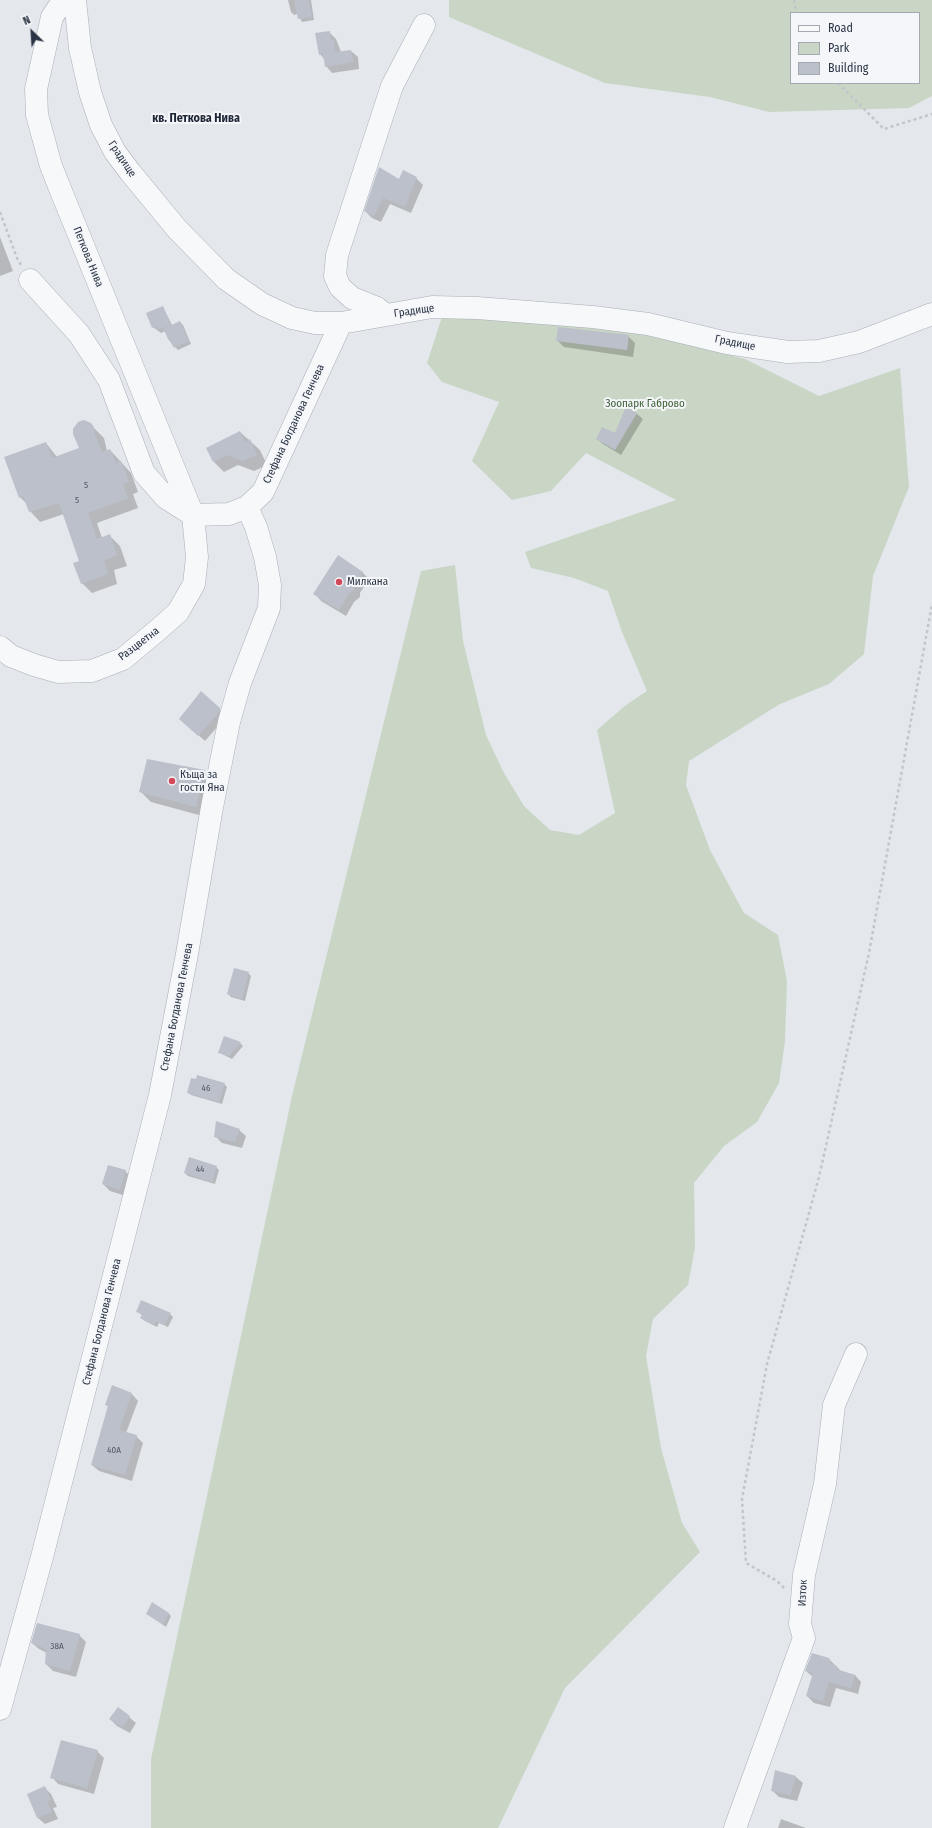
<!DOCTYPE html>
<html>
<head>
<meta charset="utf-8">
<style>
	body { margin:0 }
	#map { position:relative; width:932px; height:1828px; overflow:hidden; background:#e4e7ec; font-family:"Fira Sans Condensed",sans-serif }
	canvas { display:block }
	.legend { position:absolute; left:790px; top:12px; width:130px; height:72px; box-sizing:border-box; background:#f4f6f9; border:1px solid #a4a8b1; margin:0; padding:5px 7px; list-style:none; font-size:12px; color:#2b3445 }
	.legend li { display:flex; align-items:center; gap:8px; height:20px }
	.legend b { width:20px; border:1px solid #a4a8b1 }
	.north { position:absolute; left:12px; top:12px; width:40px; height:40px; -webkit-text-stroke:3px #f4f6f9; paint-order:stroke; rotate:335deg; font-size:11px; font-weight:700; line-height:16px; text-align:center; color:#2b3445 }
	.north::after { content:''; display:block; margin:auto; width:14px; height:18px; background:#2b3445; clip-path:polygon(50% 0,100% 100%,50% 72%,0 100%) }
</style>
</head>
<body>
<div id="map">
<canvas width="932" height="1828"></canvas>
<ul class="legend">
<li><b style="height:5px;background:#f7f8fa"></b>Road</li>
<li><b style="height:11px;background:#c9d6c5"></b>Park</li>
<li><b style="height:11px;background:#bbc0ca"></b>Building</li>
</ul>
<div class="north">N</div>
</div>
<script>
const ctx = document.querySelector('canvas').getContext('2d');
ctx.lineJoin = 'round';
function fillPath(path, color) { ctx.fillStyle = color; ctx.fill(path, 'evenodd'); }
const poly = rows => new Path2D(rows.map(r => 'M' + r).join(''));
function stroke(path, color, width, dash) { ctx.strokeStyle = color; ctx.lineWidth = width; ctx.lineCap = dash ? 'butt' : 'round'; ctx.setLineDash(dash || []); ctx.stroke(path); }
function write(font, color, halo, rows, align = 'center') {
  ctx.font = font + ' "Fira Sans Condensed",sans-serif'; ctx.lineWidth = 4; ctx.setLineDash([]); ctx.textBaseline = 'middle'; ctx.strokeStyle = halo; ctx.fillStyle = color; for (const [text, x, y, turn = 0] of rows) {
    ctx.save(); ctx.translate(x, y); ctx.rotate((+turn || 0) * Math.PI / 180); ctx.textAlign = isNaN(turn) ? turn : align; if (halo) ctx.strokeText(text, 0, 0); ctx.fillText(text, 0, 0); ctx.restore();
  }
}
fillPath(poly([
	[449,0,932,0,932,96,909,108,769,112,710,97,605,83,449,17],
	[791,13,919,13,919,83,791,83],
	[443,314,555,321,651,334,745,359,819,396,900,368,909,487,873,576,864,654,829,684,780,704,689,761,686,785,710,850,744,913,778,935,787,981,785,1041,779,1083,757,1122,724,1146,694,1183,695,1248,688,1285,653,1319,646,1356,661,1448,682,1523,700,1552,565,1688,498,1828,151,1828,151,1759,292,1096,421,571,455,565,463,641,486,735,504,773,524,806,550,830,579,835,615,813,597,730,626,705,647,691,622,632,608,591,574,578,531,568,525,552,676,500,586,453,551,491,512,500,472,461,499,402,442,382,427,363]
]), '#c9d6c5');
fillPath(poly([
	[288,0,311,0,314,20,302,22,298,14,294,15,291,12],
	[330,33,336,39,341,52,351,51,358,57,359,69,332,73,326,66,325,60,320,54],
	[416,178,423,185,411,213,390,204,381,222,372,218,365,211,399,180],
	[0,237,13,271,0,276],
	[163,307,172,325,180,322,183,325,191,344,178,350,168,339,165,331,161,333,153,327],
	[628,336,635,343,633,357,564,347,557,340],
	[626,408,637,414,643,419,621,455,603,444,597,439,615,434],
	[90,424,104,438,107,451,110,450,131,473,138,492,133,494,138,508,97,523,102,538,109,535,120,546,127,566,114,570,117,584,92,593,82,583,80,561,64,514,40,522,30,511,27,504,20,497,46,443,57,457,80,449],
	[240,432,260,450,267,465,254,471,238,465,224,472,214,462],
	[362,572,369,579,360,593,360,597,354,602,346,616,321,601,315,594],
	[219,709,226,715,225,718,205,741,187,725],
	[204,770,214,781,206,817,151,802,140,791],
	[248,973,251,976,245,1001,231,997,228,994],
	[240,1043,243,1046,232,1059,220,1053],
	[197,1080,224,1084,227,1087,222,1104,191,1095,188,1092],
	[239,1130,246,1136,242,1148,222,1143,215,1136],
	[216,1167,219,1170,215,1184,188,1176,185,1173],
	[125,1171,132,1178,126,1196,110,1191,103,1184],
	[138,1312,170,1314,173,1317,168,1327,159,1323,157,1327,145,1321,142,1318,143,1316],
	[113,1387,132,1394,138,1401,126,1433,136,1436,143,1443,132,1481,99,1471,92,1465,108,1407,106,1404],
	[168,1613,171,1616,166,1627,147,1614],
	[79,1635,86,1642,76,1677,53,1671,46,1664,47,1653,39,1649,32,1643],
	[829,1659,841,1671,855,1675,861,1682,858,1694,836,1688,830,1707,814,1703,807,1696,813,1677,806,1671],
	[129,1717,136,1723,130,1733,117,1726,110,1719],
	[97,1751,104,1758,94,1794,58,1784,52,1777],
	[776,1771,796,1777,803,1783,797,1801,779,1797,772,1790],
	[45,1788,51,1794,57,1807,53,1808,58,1819,45,1824,38,1818,28,1795],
	[781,1819,806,1828,778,1828]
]), '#0003');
fillPath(poly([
	[294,0,309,0,312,17,298,19],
	[330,31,331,40,334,40,335,52,351,50,353,62,325,67,323,54,319,55,315,33],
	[379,167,399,179,403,170,417,177,405,207,383,198,374,216,364,211],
	[163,306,171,325,157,330,156,326,152,328,146,313],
	[180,321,189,341,174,348,163,329],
	[558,327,629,335,627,350,556,341],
	[626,407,637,413,615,450,596,439,602,427,615,433],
	[84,420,91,423,94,427,95,435,102,452,110,449,116,463,121,461,129,482,123,484,128,498,88,513,97,539,110,534,117,555,104,560,108,574,81,584,73,563,79,561,59,503,29,512,23,496,19,498,4,457,46,442,52,458,79,448,73,434,73,429,78,422],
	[240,431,245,442,250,439,257,455,243,461,227,455,213,462,206,448],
	[338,555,363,572,354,586,354,590,348,595,339,610,313,594],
	[201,691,220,708,219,712,198,736,179,719],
	[147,759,205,770,196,807,139,792],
	[234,968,249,972,242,999,227,994],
	[224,1036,241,1042,229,1056,218,1053],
	[197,1075,225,1083,219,1102,187,1093,191,1078,196,1079],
	[216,1121,240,1129,235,1142,214,1137],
	[189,1157,217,1166,212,1182,184,1173],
	[108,1165,126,1170,120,1190,102,1184],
	[141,1300,171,1313,164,1325,156,1321,153,1325,140,1318,143,1314,136,1312],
	[112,1385,132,1393,119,1430,137,1435,125,1475,91,1465,108,1406,105,1405],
	[152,1602,169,1613,163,1624,146,1614],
	[37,1623,80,1634,70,1671,45,1664,46,1649,31,1643],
	[812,1653,829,1658,831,1664,837,1666,836,1669,855,1675,851,1688,829,1682,823,1701,806,1696,813,1673,805,1671],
	[118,1707,130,1716,123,1727,109,1719],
	[61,1740,98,1750,87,1788,50,1778],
	[775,1770,796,1776,790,1795,771,1791],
	[45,1786,51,1800,47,1802,52,1812,37,1818,27,1794]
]), '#bbc0ca');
const minor = poly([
	[75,0,80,48,90,92,101,125,115,152,130,172,177,229,226,279,262,304,292,318,315,323,341,323,432,307,477,308,593,317,648,324,727,343,788,352,819,351,859,342,932,314],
	[30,280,79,334,109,380,144,473,166,498,193,515,229,514,247,507,263,492,341,323],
	[385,315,377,308,352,298,340,287,335,276,337,255,392,86,424,25],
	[0,647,11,656,34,665,58,672,92,671,123,659,159,629,178,612,194,584,197,557,193,515,63,196,51,166,37,115,36,89,52,17,58,8,75,2],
	[0,1709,42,1557,160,1095,187,954,212,807,229,722,240,683,269,608,270,585,265,557,256,527,247,507],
	[735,1828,804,1638,800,1624,804,1575,825,1484,834,1405,856,1354]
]);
stroke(minor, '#a9aeb7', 23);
stroke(poly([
	[794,0,796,13],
	[838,83,884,129,932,114],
	[0,212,17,258,21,265],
	[784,1588,777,1581,746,1563,742,1499,767,1364,819,1177,869,953,932,604]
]), '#c2c5cb', 2.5, [3, 3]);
stroke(minor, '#f7f8fa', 22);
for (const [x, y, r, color] of [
	[339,582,4,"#d1495b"],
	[172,781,4,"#d1495b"]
]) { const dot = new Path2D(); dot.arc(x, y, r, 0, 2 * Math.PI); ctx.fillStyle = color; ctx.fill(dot); stroke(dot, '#f4f6f9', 1.5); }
write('9px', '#4f5766', null, [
	["5",86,485],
	["5",77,500],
	["46",206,1088],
	["44",200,1169],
	["40A",114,1450],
	["38А",57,1646]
]);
write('11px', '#2b3445', '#f4f6f9', [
	["Градище",122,159,56],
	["Петкова Нива",88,257,68],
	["Градище",414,311,-8],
	["Градище",735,343,11],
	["Стефана Богданова Генчева",294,424,-65],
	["Разцветна",139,644,-37],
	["Стефана Богданова Генчева",177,1007,-79],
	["Стефана Богданова Генчева",102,1322,-76],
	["Изток",803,1593,-87]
]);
write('11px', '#3f6138', '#f4f6f9', [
	["Зоопарк Габрово",645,404]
]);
write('11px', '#2b3445', '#f4f6f9', [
	["Милкана",347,582],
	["Къща за",180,775],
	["гости Яна",180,788]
], 'left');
write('bold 12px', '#1d2536', '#f4f6f9', [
	["кв. Петкова Нива",196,119]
]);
</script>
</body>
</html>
